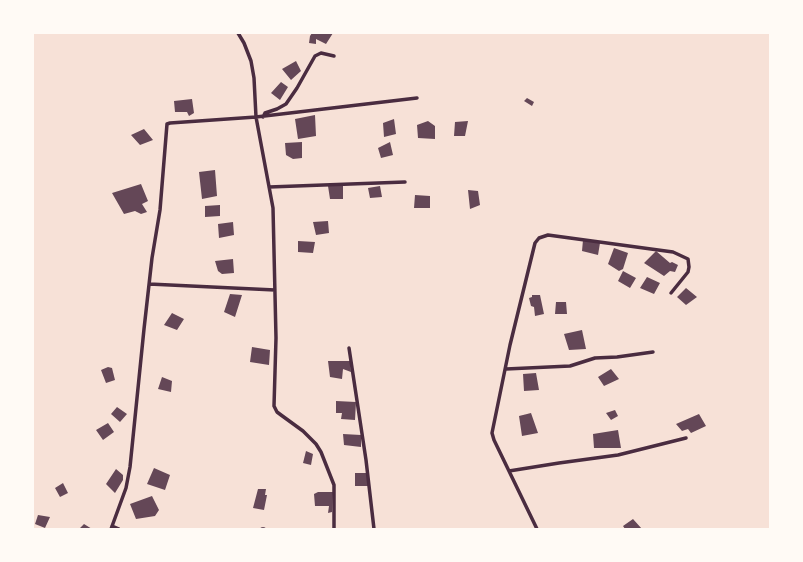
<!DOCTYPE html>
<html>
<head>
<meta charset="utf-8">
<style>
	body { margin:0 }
	#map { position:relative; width:803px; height:562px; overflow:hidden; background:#f7e1d7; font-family:Poppins,sans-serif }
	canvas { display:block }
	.frame { position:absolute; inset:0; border:34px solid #fffaf5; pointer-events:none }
</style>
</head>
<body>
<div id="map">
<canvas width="803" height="562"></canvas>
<div class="frame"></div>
</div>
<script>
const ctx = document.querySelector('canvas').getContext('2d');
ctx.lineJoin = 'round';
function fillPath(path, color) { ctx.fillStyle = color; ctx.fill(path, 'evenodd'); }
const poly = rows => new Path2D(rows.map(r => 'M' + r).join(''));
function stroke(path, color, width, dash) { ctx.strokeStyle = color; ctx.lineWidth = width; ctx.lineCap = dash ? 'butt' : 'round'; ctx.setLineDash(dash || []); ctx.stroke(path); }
fillPath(poly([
	[312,33,333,33,326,44,316,39,316,44,309,43,310,36],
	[296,61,301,71,291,80,282,69],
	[281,82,288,87,280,100,271,93],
	[527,98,534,102,532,106,524,101],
	[192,99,194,113,189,116,187,112,175,112,174,101],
	[315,115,316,136,298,139,295,119],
	[394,119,396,134,384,137,383,123],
	[428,121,435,126,435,139,418,138,417,125],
	[468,121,465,136,454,136,455,122],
	[144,129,153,140,140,145,131,135],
	[302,142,302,158,293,159,286,155,285,143],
	[390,142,393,155,381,158,378,148],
	[215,170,217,196,202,199,199,172],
	[141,184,148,201,142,204,147,212,141,214,135,211,124,214,112,193],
	[328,186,343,186,343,199,330,199],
	[380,186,382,197,370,198,368,188],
	[468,190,478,191,480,205,470,209],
	[415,195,430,196,430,208,414,208],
	[220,205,220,216,205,217,205,206],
	[328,221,329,233,316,235,313,222],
	[233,222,234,235,219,238,218,224],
	[583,240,600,243,598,255,582,251],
	[298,241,315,242,313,253,298,252],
	[614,248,628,253,623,269,619,271,608,264],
	[656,251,670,263,672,262,678,265,675,272,670,271,664,276,644,263],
	[233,259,234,273,222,274,218,271,215,261],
	[623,271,636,278,630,288,618,281],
	[647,277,660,283,654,294,640,288],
	[686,288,697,297,686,305,677,297],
	[230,294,242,295,235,317,224,312],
	[532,295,540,295,544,314,535,316,534,307,531,306,529,298,532,297],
	[556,302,566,302,567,314,555,314],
	[172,313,184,319,177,330,164,325],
	[582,330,586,349,569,350,564,334],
	[252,347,270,350,269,365,250,362],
	[328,361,350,361,351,372,343,369,342,379,330,377],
	[108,367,112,368,115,380,106,383,101,370],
	[611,369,619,379,604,386,598,377],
	[536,373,539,390,524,391,523,374],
	[162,377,172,381,171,392,158,389],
	[336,401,356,402,355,420,341,419,342,413,336,413],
	[117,407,127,414,120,422,111,414],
	[615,410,618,416,611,420,606,413],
	[531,413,538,433,522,436,519,416],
	[699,414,706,426,691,433,688,429,682,431,676,424],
	[108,423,114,432,103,440,96,430],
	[618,430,621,448,594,448,593,434],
	[343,434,361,435,361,447,344,445],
	[306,451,313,454,311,465,303,463],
	[154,468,170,475,165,490,147,484],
	[116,469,123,475,123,480,115,493,106,484],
	[355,473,367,473,368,486,355,486],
	[63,483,68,493,60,497,55,488],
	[258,489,266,489,265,495,267,495,264,510,253,508],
	[318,492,333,492,332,512,328,513,329,506,315,506,314,494],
	[152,496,159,510,155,516,136,519,130,504],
	[38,515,50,517,45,528,35,524],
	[633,519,642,529,625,529,623,526],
	[84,524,92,529,79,529]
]), '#644757');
stroke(poly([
	[238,33,244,43,251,61,254,78,256,117,273,208,276,338,274,406,277,412,281,415,303,431,316,444,321,452,334,485,334,529],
	[263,117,265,113,277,109,286,104,297,88,315,56,321,53,334,56],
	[269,187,405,182],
	[149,284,275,290],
	[349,348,366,460,374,529],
	[506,369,570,366,595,358,617,357,653,352],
	[509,471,559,463,618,455,686,438],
	[112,526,119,529],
	[111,529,126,488,130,467,144,329,152,258,160,210,167,124,170,123,256,117,417,98],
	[262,529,264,529],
	[537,529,494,440,492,433,510,345,535,243,539,238,548,235,673,252,688,259,689,267,688,272,671,293]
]), '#4a2c40', 3.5);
</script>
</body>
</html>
